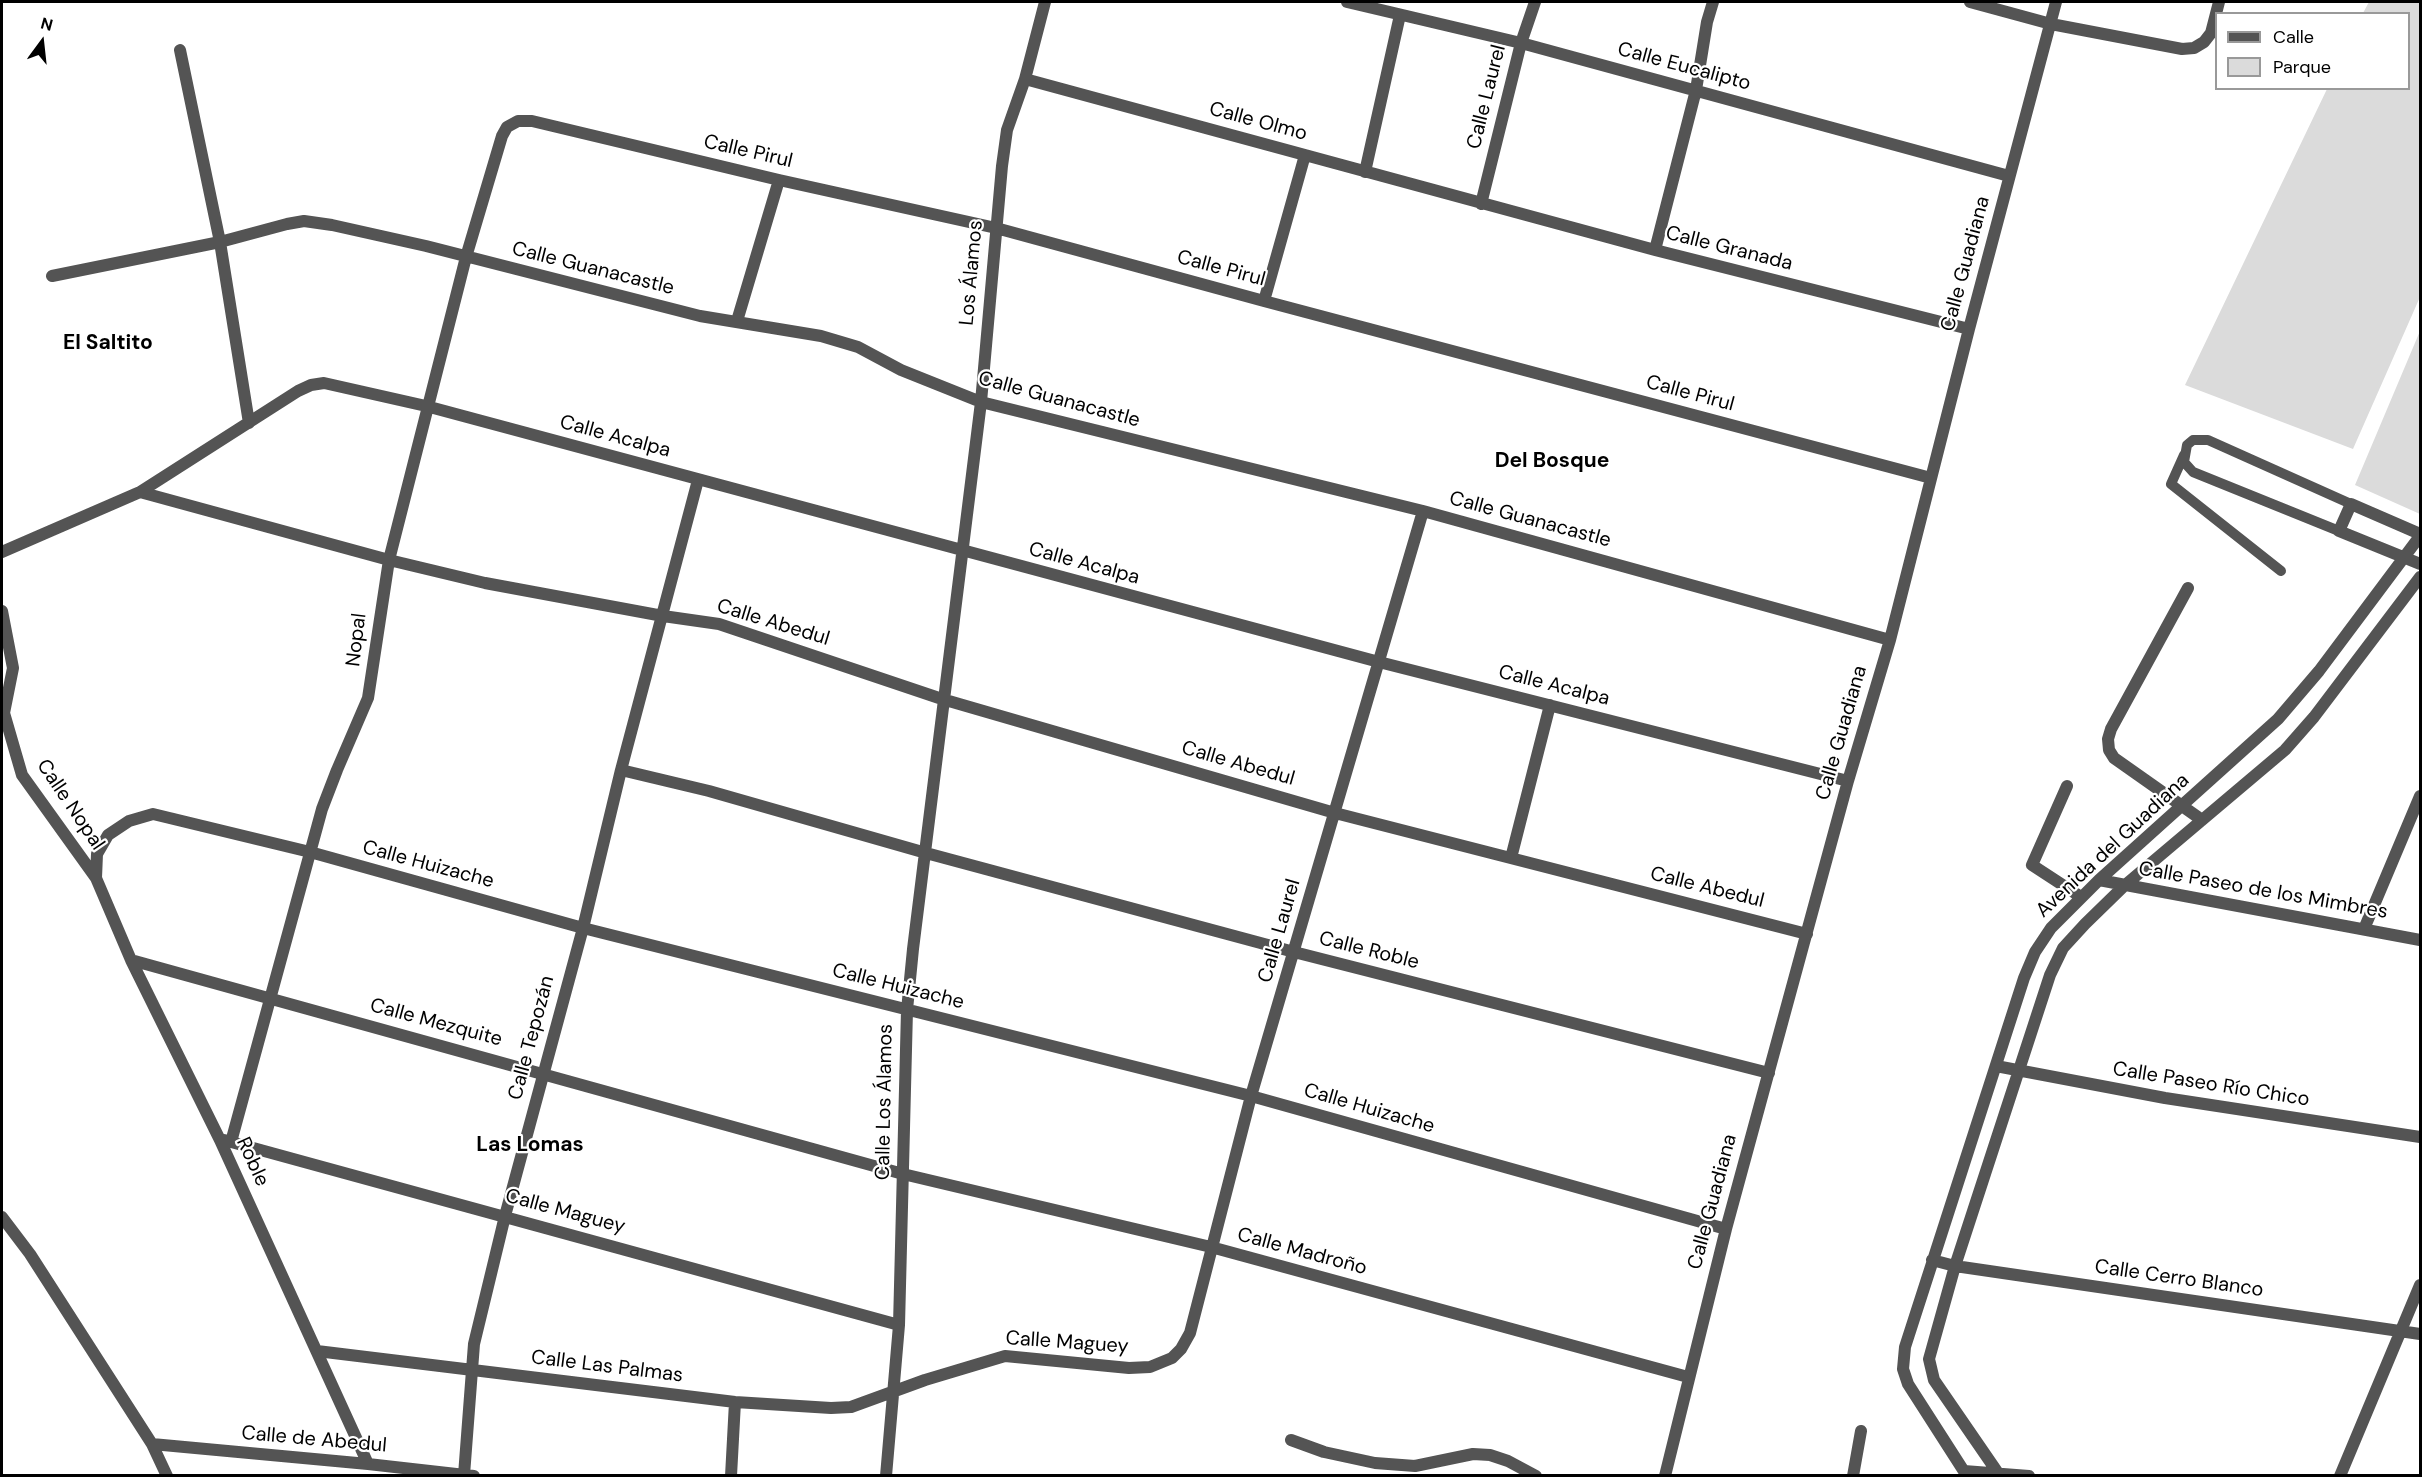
<!DOCTYPE html>
<html>
<head>
<meta charset="utf-8">
<style>
	body { margin:0 }
	#map { position:relative; width:2422px; height:1477px; overflow:hidden; background:#fff; font-family:"DM Sans",sans-serif }
	canvas { display:block }
	.frame { position:absolute; inset:0; border:3px solid #000; pointer-events:none }
	.legend { position:absolute; left:2215px; top:12px; width:195px; height:78px; box-sizing:border-box; background:#fff; border:2px solid #999; margin:0; padding:8px 10px; list-style:none; font-size:18px; color:#000 }
	.legend li { display:flex; align-items:center; gap:12px; height:30px }
	.legend b { width:30px; border:2px solid #999 }
	.north { position:absolute; left:12px; top:12px; width:60px; height:60px; -webkit-text-stroke:4px #fff; paint-order:stroke; rotate:15deg; font-size:16px; font-weight:700; line-height:24px; text-align:center; color:#000 }
	.north::after { content:''; display:block; margin:auto; width:21px; height:27px; background:#000; clip-path:polygon(50% 0,100% 100%,50% 72%,0 100%) }
</style>
</head>
<body>
<div id="map">
<canvas width="2422" height="1477"></canvas>
<div class="frame"></div>
<ul class="legend">
<li><b style="height:8px;background:#545454"></b>Calle</li>
<li><b style="height:16px;background:#dbdbdb"></b>Parque</li>
</ul>
<div class="north">N</div>
</div>
<script>
const ctx = document.querySelector('canvas').getContext('2d');
ctx.lineJoin = 'round';
function fillPath(path, color) { ctx.fillStyle = color; ctx.fill(path, 'evenodd'); }
const poly = rows => new Path2D(rows.map(r => 'M' + r).join(''));
function stroke(path, color, width, dash) { ctx.strokeStyle = color; ctx.lineWidth = width; ctx.lineCap = dash ? 'butt' : 'round'; ctx.setLineDash(dash || []); ctx.stroke(path); }
function write(font, color, halo, rows, align = 'center') {
  ctx.font = font + ' "DM Sans",sans-serif'; ctx.lineWidth = 4.5; ctx.setLineDash([]); ctx.textBaseline = 'middle'; ctx.strokeStyle = halo; ctx.fillStyle = color; for (const [text, x, y, turn = 0] of rows) {
    ctx.save(); ctx.translate(x, y); ctx.rotate((+turn || 0) * Math.PI / 180); ctx.textAlign = isNaN(turn) ? turn : align; if (halo) ctx.strokeText(text, 0, 0); ctx.fillText(text, 0, 0); ctx.restore();
  }
}
fillPath(poly([
	[2369,2,2420,2,2420,297,2353,449,2185,385,2327,89,2408,88,2408,14,2363,13],
	[2420,331,2420,514,2355,485]
]), '#dbdbdb');
stroke(poly([
	[2184,455,2171,484,2281,571],
	[2339,531,2193,472,2184,462,2187,445,2193,440,2208,440,2351,504]
]), '#545454', 10);
stroke(poly([
	[1347,2,1521,43,2009,176],
	[1970,2,2051,24,2182,49,2194,48,2204,42,2211,33,2219,2],
	[180,50,220,242,249,423],
	[1025,79,1655,250,1969,329],
	[1365,172,1400,15],
	[1481,204,1521,43,1535,2],
	[1655,250,1696,90,1707,22,1713,2],
	[52,276,220,242,287,224,304,221,332,225,426,246,700,316,821,336,858,347,901,370,981,402,1423,511,1890,640],
	[1264,301,1305,155],
	[737,321,779,180],
	[140,492,389,560,485,583,663,616,719,624,942,699,1335,813,1807,934],
	[2420,534,2351,504,2339,531,2420,564],
	[2,552,140,492,298,391,311,385,324,383,426,406,1379,662,1848,781],
	[2188,588,2111,729,2108,739,2109,750,2114,758,2202,820],
	[2,611,13,668,4,713,22,775,96,878,131,960,220,1140,368,1464],
	[621,770,709,791,926,853,1294,952,1769,1073],
	[2067,786,2032,865,2081,897],
	[1511,858,1550,705],
	[96,878,97,854,108,835,129,821,153,814,310,852,583,928,1251,1096,1726,1229],
	[2099,880,2420,940],
	[2364,929,2420,796],
	[131,960,903,1174,1211,1247,1688,1377],
	[1996,1066,2165,1098,2420,1137],
	[224,1140,899,1325],
	[231,1142,322,809,337,770,368,698,389,560,466,257,502,136,507,127,518,121,532,121,779,180,996,228,1264,301,1931,478],
	[2,1217,30,1254,152,1444,167,1476],
	[1932,1260,1955,1266,2420,1334],
	[317,1351,735,1402,831,1408,851,1407,925,1380,1005,1356,1129,1368,1150,1367,1172,1358,1181,1349,1190,1333,1251,1096,1423,511],
	[1291,1440,1324,1452,1375,1463,1415,1466,1473,1454,1490,1455,1508,1461,1536,1476],
	[152,1444,368,1464,474,1476],
	[1964,1471,2029,1476],
	[464,1475,474,1344,505,1216,583,928,621,770,698,480],
	[731,1476,735,1402],
	[886,1476,899,1325,907,1010,913,949,981,402,1002,166,1007,130,1025,79,1045,2],
	[1665,1476,1726,1229,1848,781,1890,640,1969,329,2056,2],
	[1853,1476,1861,1431],
	[1967,1476,1908,1384,1903,1369,1905,1347,2024,978,2035,952,2051,928,2099,880,2278,719,2319,671,2420,536],
	[2000,1476,1934,1380,1929,1359,1955,1266,2050,975,2063,948,2085,924,2124,886,2285,750,2314,717,2420,577],
	[2340,1476,2420,1285]
]), '#545454', 12);
write('20px', '#000', '#fff', [
	["Calle Eucalipto",1684,67,15],
	["Calle Laurel",1487,97,-76],
	["Calle Olmo",1258,122,15],
	["Calle Pirul",748,152,13],
	["Calle Granada",1729,249,14],
	["Calle Guadiana",1966,264,-75],
	["Calle Guanacastle",593,269,14],
	["Calle Pirul",1221,269,15],
	["Los Álamos",972,273,-85],
	["Calle Pirul",1690,394,15],
	["Calle Guanacastle",1059,400,15],
	["Calle Acalpa",615,437,15],
	["Calle Guanacastle",1530,520,15],
	["Calle Acalpa",1084,564,15],
	["Calle Abedul",773,623,17],
	["Nopal",357,640,-83],
	["Calle Acalpa",1554,686,14],
	["Calle Guadiana",1842,733,-74],
	["Calle Abedul",1238,764,16],
	["Calle Nopal",70,805,56],
	["Avenida del Guadiana",2113,846,-43],
	["Calle Huizache",428,865,15],
	["Calle Abedul",1707,888,14],
	["Calle Paseo de los Mimbres",2263,891,10],
	["Calle Laurel",1280,931,-74],
	["Calle Roble",1369,951,14],
	["Calle Huizache",898,987,14],
	["Calle Mezquite",436,1023,15],
	["Calle Tepozán",532,1038,-75],
	["Calle Paseo Río Chico",2211,1085,9],
	["Calle Los Álamos",885,1102,-89],
	["Calle Huizache",1369,1109,16],
	["Roble",252,1162,65],
	["Calle Guadiana",1713,1202,-75],
	["Calle Maguey",565,1212,15],
	["Calle Madroño",1302,1252,15],
	["Calle Cerro Blanco",2179,1279,8],
	["Calle Maguey",1067,1343,4],
	["Calle Las Palmas",607,1367,7],
	["Calle de Abedul",314,1440,5]
]);
write('bold 21px', '#000', '#fff', [
	["El Saltito",108,343],
	["Del Bosque",1552,461],
	["Las Lomas",530,1145]
]);
</script>
</body>
</html>
